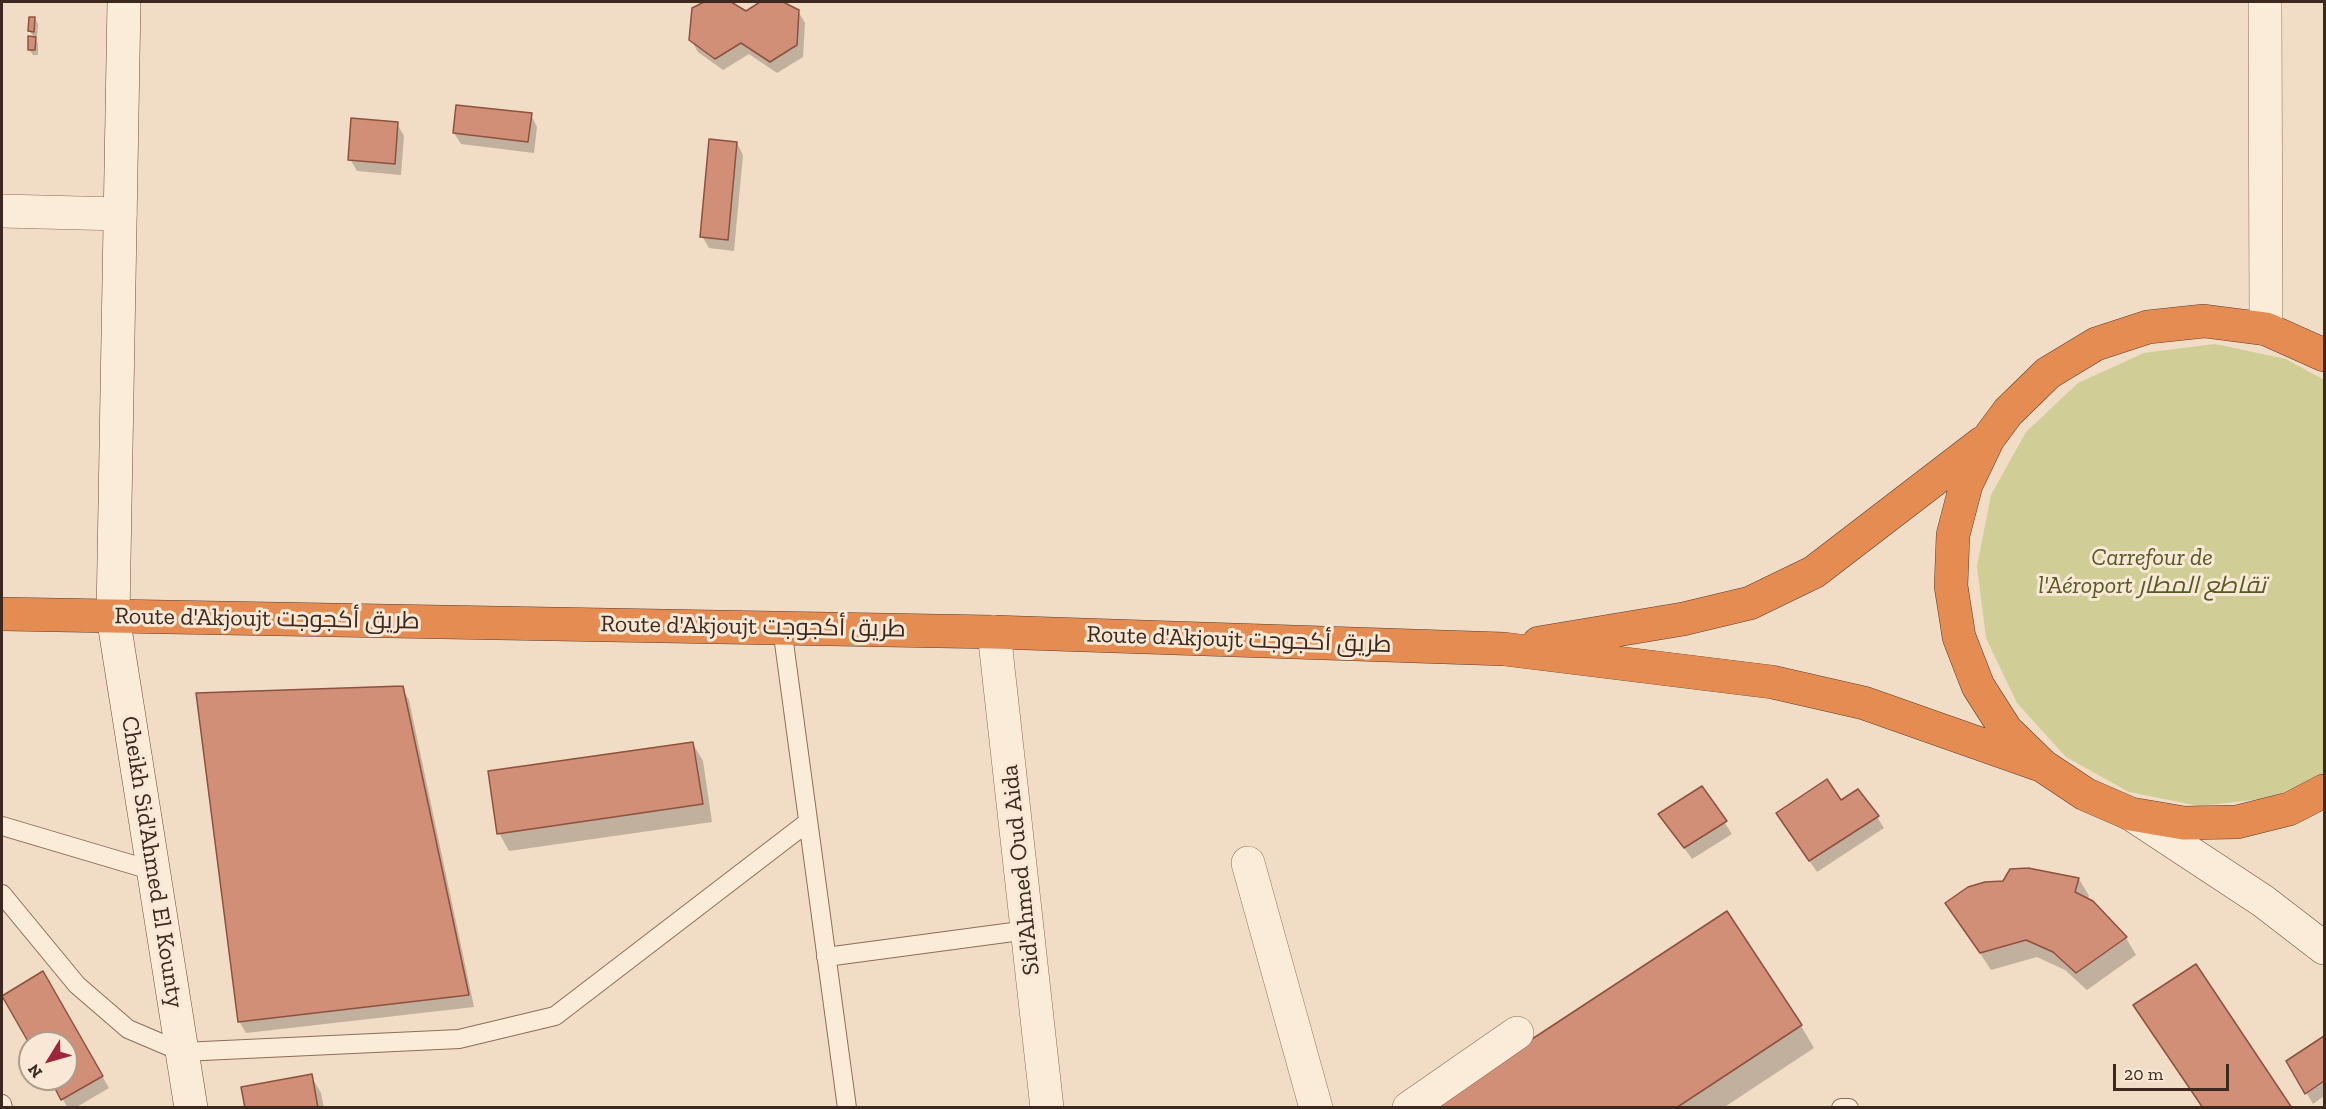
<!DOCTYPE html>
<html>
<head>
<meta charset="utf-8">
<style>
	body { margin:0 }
	#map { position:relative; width:2326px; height:1109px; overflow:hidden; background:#f1dcc5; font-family:"Zilla Slab",serif }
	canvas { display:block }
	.frame { position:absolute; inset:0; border:3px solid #3c281e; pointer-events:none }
	.north { position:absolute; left:18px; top:1031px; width:60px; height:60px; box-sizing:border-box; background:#f8e8d5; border:2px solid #ad9b8c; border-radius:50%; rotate:233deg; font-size:16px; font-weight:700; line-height:24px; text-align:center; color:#3c281e }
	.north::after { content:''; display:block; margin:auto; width:21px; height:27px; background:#9f263a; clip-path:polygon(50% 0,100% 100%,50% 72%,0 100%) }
	.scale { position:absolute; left:2113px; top:1064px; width:116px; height:27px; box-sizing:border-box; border:3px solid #3c281e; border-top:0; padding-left:8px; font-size:18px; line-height:21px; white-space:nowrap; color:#3c281e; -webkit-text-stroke:4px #f8e8d5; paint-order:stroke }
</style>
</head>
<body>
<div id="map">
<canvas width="2326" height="1109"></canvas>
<div class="frame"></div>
<div class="north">N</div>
<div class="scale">20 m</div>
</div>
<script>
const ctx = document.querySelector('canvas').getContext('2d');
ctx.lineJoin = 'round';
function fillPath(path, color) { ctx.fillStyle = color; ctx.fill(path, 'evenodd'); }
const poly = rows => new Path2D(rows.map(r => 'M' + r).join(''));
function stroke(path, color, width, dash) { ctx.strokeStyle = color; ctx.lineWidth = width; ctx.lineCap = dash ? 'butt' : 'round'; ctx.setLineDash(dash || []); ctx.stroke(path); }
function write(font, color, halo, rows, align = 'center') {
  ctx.font = font + ' "Zilla Slab",Cairo,serif'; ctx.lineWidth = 6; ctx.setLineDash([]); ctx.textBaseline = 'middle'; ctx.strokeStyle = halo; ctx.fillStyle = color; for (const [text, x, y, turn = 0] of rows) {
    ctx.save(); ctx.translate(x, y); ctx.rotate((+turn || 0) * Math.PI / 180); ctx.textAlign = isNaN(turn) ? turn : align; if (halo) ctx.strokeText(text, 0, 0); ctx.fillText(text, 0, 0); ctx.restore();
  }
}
fillPath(poly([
	[2215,344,2286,359,2324,380,2324,773,2271,798,2199,806,2129,792,2066,757,2017,703,1986,638,1977,566,1991,495,2026,432,2078,383,2144,353]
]), '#d0cd97');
fillPath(poly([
	[707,2,728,2,746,12,763,2,780,2,798,11,805,23,803,57,777,73,749,54,723,70,698,52,691,40,693,9],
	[35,19,38,24,37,37,34,36,38,44,38,55,33,55,29,49,34,38,30,31],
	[531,115,537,127,534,153,461,144,454,133],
	[397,124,404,136,401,175,357,171,350,159],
	[737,143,743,155,734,251,709,248,702,236],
	[402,688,409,700,474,1007,246,1033,239,1021],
	[693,744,703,761,712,822,509,851,499,833],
	[1702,788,1732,834,1692,859,1660,814],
	[1841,802,1877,817,1884,828,1817,872,1785,825],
	[2079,879,2089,896,2087,900,2126,938,2136,955,2087,990,2065,970,2037,957,1991,970,1947,903],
	[43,973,109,1088,75,1108,68,1108,51,1079,66,1079,66,1043,31,1043],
	[1801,1026,1814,1048,1723,1108,1430,1108],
	[2324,1038,2324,1096,2313,1104,2288,1062],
	[311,1076,321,1093,324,1108,246,1108]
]), '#0003');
const building = poly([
	[704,2,731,2,746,11,760,2,783,2,799,10,797,45,770,62,741,43,715,59,689,40,692,8,704,2],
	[29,17,35,17,34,32,28,31,29,17],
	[28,36,36,37,35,50,28,50,28,36],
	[456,105,532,113,528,142,453,133,456,105],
	[351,118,398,122,395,164,348,160,351,118],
	[709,139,737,142,728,240,700,237,709,139],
	[403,686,469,995,238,1022,196,693,403,686],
	[693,742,703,804,497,834,488,771,693,742],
	[1827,779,1841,800,1858,789,1879,816,1809,861,1776,813,1827,779],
	[1702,786,1727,821,1684,848,1658,814,1702,786],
	[2028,868,2079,878,2075,892,2093,901,2127,937,2076,973,2053,952,2026,940,1980,953,1945,903,1968,887,1985,882,2003,881,2010,869,2028,868],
	[1727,911,1802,1025,1676,1108,1427,1108,1727,911],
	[2196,964,2292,1108,2203,1108,2133,1005,2196,964],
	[43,971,103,1076,61,1100,50,1079,66,1079,66,1043,30,1043,30,1045,2,996,43,971],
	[2324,1036,2324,1081,2305,1094,2286,1061,2324,1036],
	[312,1074,318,1108,245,1108,241,1087,312,1074]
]);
fillPath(building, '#d18f78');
stroke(building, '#8d513e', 1.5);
const lane = poly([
	[782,628,847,1108],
	[2,826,154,871],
	[2,894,77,985,128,1029,182,1052,459,1039,555,1016,808,822],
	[826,957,1028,930],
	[2,1104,3,1108],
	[1841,1108,1849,1108]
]);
const street = poly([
	[2265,2,2266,329],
	[2,211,120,214],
	[994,632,1047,1108],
	[1248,863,1316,1108],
	[1409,1108,1517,1033]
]);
const secondary = poly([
	[124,2,113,616,191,1108],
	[2131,814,2263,901,2324,948]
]);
const highway = poly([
	[2324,355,2266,329,2204,321,2148,327,2096,344,2048,373,2008,412,1988,439,1966,485,1953,535,1951,586,1959,637,1978,686,2006,730,2043,766,2085,794,2131,814,2184,823,2237,822,2289,809,2324,791],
	[2,614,994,632,1504,649,1772,682,1864,703,2043,766],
	[1539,643,1683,619,1750,603,1814,572,1982,443]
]);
stroke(lane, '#8d6d59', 20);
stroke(street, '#8d6d59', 34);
stroke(secondary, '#6f4e3d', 34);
stroke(highway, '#5b3b2e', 34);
stroke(lane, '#fbebd9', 18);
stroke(street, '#fbebd9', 33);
stroke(secondary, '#fbebd9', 33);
stroke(highway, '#e48c51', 33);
write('italic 24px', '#555a24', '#f8e8d5', [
	["Carrefour de",2152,558],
	["l'Aéroport تقاطع المطار",2152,586]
]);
write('24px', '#3c281e', '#f8e8d5', [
	["Route d'Akjoujt طريق أكجوجت",267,619,1],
	["Route d'Akjoujt طريق أكجوجت",753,627,1],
	["Route d'Akjoujt طريق أكجوجت",1239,640,2],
	["Cheikh Sid'Ahmed El Kounty",152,862,81],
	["Sid'Ahmed Oud Aida",1021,870,-96]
]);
</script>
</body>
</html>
